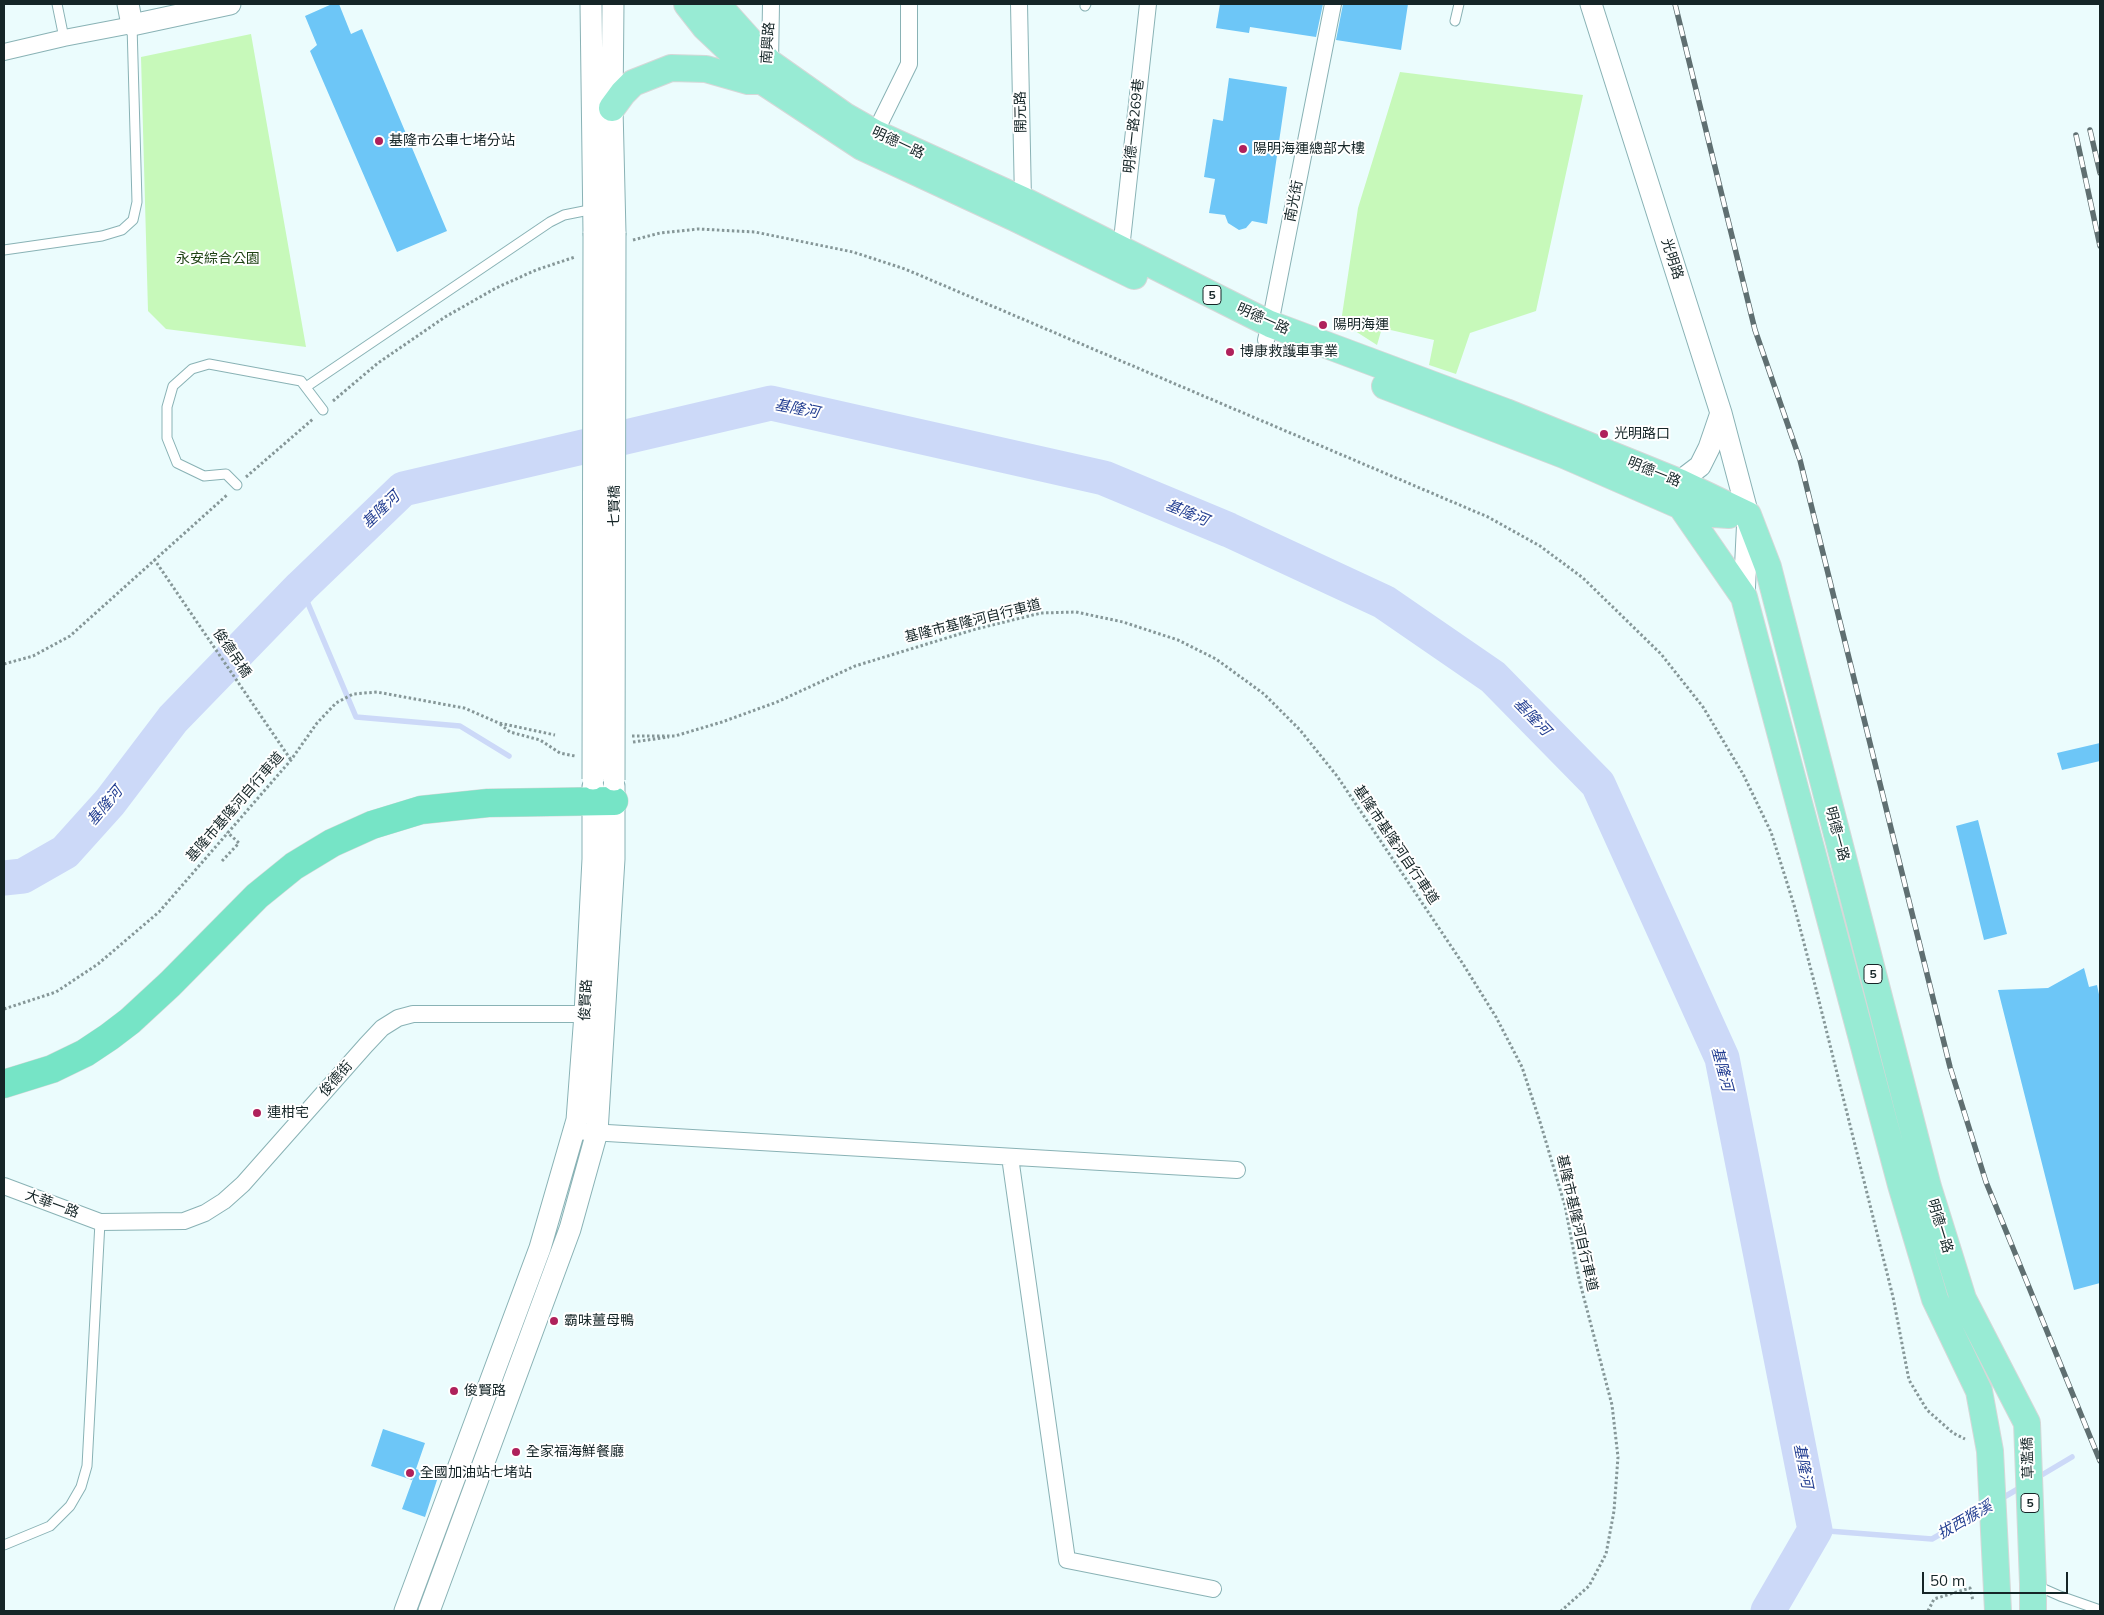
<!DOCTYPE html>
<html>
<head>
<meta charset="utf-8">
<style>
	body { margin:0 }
	#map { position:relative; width:2104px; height:1615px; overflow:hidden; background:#ebfcfd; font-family:Mulish,sans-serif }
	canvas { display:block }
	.frame { position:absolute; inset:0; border:5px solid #152527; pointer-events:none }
	.scale { position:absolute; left:1922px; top:1572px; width:146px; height:22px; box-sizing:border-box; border:2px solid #152527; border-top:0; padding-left:6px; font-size:15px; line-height:18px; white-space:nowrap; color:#152527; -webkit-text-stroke:4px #fff; paint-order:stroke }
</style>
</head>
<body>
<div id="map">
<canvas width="2104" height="1615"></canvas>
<div class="frame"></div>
<div class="scale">50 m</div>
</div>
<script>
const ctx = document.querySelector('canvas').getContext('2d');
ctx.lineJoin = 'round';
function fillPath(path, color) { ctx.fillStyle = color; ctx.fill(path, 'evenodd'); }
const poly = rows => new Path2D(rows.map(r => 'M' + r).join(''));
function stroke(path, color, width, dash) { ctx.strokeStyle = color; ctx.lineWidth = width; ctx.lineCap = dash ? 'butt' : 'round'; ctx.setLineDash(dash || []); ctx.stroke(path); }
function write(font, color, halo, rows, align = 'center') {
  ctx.font = font + ' Mulish,"Noto Sans TC",sans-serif'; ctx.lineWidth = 4; ctx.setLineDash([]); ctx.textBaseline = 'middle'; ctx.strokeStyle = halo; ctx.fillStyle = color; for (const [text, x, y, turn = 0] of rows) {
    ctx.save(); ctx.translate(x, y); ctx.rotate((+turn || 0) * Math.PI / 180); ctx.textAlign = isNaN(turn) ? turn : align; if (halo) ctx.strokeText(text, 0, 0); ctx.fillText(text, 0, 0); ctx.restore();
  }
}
fillPath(poly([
	[251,34,306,347,166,329,148,311,141,57],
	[1400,72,1583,95,1536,311,1470,333,1456,374,1429,365,1434,340,1382,328,1377,345,1341,322,1358,208]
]), '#c7f9ba');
stroke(poly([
	[301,587,356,717,460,726,509,756],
	[2035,1479,2072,1457],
	[1999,1500,2023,1486],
	[1815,1530,1932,1539,1986,1508]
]), '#ccd9f8', 5.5);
stroke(poly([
	[4,878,23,876,65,852,110,802,173,719,301,587,403,489,771,403,1104,478,1229,530,1384,602,1493,677,1598,784,1722,1058,1815,1530,1768,1611]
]), '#ccd9f8', 35);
fillPath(poly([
	[332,4,339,4,351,34,362,29,447,231,397,252,310,51,317,45,305,16],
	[1220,4,1323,4,1316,37,1250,27,1249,33,1216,28],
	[1343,4,1408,4,1401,50,1336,40],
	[1229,78,1287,87,1267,224,1252,221,1246,228,1239,230,1228,223,1225,215,1209,213,1215,179,1204,177,1213,119,1223,121],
	[2100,743,2100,761,2062,770,2057,753],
	[1978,820,2007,934,1984,940,1956,826],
	[2084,968,2089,987,2097,985,2100,999,2100,1283,2074,1290,1998,990,2048,988],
	[383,1429,425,1443,416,1469,438,1477,425,1517,402,1509,414,1476,412,1480,371,1466]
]), '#6dc6f7');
const service = poly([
	[57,4,64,38],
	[1085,6,1086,4],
	[1455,21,1459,4],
	[4,250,102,236,122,230,133,220,137,202,132,25],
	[306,387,550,222,564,215,594,209],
	[237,485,226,474,204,476,177,463,167,438,167,407,173,386,192,369,209,364,301,381,323,410],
	[4,1545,50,1526,70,1506,81,1487,87,1466,100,1222],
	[2035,1585,2060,1596,2100,1610]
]);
const minor = poly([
	[1019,4,1023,200,1020,206],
	[4,52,64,38,132,25],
	[770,63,771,4],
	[875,133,909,64,909,4],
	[1121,249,1148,4],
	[1266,340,1270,324,1333,4],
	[573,1131,1237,1170],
	[1010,1157,1067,1560,1213,1589],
	[4,1186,100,1222,184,1221,205,1213,224,1201,243,1184,366,1045,382,1028,398,1018,413,1014,596,1014]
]);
const tertiary = poly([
	[128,4,132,25,230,4],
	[591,4,594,233],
	[613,4,612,108,615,233],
	[1591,4,1721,413,1748,515,1744,597],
	[1679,482,1700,466,1709,448,1721,413],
	[405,1611,540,1248,577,1120,585,1014,593,859,593,787],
	[429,1611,570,1229,597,1132,614,859,614,786]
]);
const primary = poly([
	[687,4,705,27,762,81,862,147,1015,218,1134,276],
	[717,4,770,63,845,116,875,133,1023,200,1270,324,1506,412,1679,482,1748,515,1768,567,1928,1187,1963,1299,2027,1423,2033,1584,2033,1611],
	[612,108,623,93,633,83,671,68,706,69,748,81,762,81,763,79],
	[1385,386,1564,455,1681,506,1714,514,1729,515],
	[1681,506,1744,597,1901,1185,1935,1299,1979,1391,1990,1451,1998,1611]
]);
const trunk = poly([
	[4,1084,52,1069,85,1053,109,1037,130,1021,170,984,257,896,294,866,332,843,372,825,421,810,488,803,614,801]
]);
stroke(service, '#89b2b5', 11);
stroke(minor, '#89b2b5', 18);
stroke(tertiary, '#89b2b5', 23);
stroke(primary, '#d5d8d8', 28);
stroke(trunk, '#d5d8d8', 29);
stroke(poly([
	[633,240,660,233,698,229,755,232,853,252,905,269,1488,517,1540,546,1583,578,1661,654,1703,707,1743,774,1771,832,1794,905,1816,989,1893,1297,1909,1380,1927,1410,1953,1433,1965,1439],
	[333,401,378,363,445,317,496,288,536,270,575,257],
	[246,477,313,419],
	[154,559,291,760],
	[4,664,33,656,70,636,227,495],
	[500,724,510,732,540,740,560,753,575,756],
	[632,736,675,736,722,722,777,702,855,666,976,629,1041,613,1076,612,1123,622,1178,640,1216,659,1264,694,1300,730,1337,776,1463,964,1496,1017,1522,1067,1541,1125,1565,1206,1579,1279,1612,1405,1618,1457,1614,1511,1606,1554,1589,1586,1561,1611],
	[633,742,669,737],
	[222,861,239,843,227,832],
	[4,1009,56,992,98,964,159,912,291,760,317,723,336,703,353,694,377,692,464,708,499,723,555,735],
	[1928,1611,1934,1599,1970,1588,1973,1601]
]), '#869798', 3, [2.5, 2.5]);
stroke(service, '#fff', 9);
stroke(minor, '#fff', 16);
stroke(tertiary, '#fff', 21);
stroke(primary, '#98ebd4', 26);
stroke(trunk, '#76e4c6', 28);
const rail = poly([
	[1675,4,1755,330,1800,460,1950,1067,1986,1182,2100,1461],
	[2090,130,2100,173],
	[2076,135,2100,246]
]);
stroke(rail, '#5f6f71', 5.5);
stroke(rail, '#fff', 4, [11]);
const tertiaryBridge = poly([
	[593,779,594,233],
	[614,780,615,233]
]);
stroke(tertiaryBridge, '#89b2b5', 23, []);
stroke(tertiaryBridge, '#fff', 21);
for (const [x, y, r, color] of [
	[379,141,5,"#af215b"],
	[1243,149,5,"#af215b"],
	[1323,325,5,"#af215b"],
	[1230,352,5,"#af215b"],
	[1604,434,5,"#af215b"],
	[257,1113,5,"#af215b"],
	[554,1321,5,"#af215b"],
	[454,1391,5,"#af215b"],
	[516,1452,5,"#af215b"],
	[410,1473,5,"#af215b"]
]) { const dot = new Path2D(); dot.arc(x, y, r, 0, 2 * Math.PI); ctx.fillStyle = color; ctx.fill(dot); stroke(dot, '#fff', 2); }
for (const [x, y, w] of [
	[1212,295,18],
	[1873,974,18],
	[2030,1503,18]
]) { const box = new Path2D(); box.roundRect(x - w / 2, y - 9.5, w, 19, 4); ctx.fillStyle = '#fff'; ctx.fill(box); stroke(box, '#152527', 1); }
write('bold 12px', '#152527', null, [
	["5",1212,295],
	["5",1873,974],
	["5",2030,1503]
]);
write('14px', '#152527', '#fff', [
	["南興路",768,43,-86],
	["開元路",1021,112,-91],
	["明德一路269巷",1134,126,-84],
	["明德一路",898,143,25],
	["南光街",1294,201,-79],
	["光明路",1672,259,72],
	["明德一路",1263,319,24],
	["明德一路",1654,472,22],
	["七賢橋",615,506,-90],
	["基隆市基隆河自行車道",973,621,-14],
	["俊德吊橋",232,653,56],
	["基隆市基隆河自行車道",235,807,-49],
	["明德一路",1837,834,75],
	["基隆市基隆河自行車道",1396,845,56],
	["俊賢路",586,1000,-87],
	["俊德街",336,1079,-49],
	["大華一路",52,1204,20],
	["基隆市基隆河自行車道",1577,1223,77],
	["明德一路",1940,1226,73],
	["草濫橋",2028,1458,-92]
]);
write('14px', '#152527', '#fff', [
	["基隆市公車七堵分站",389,141],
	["陽明海運總部大樓",1253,149],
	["陽明海運",1333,325],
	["博康救護車事業",1240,352],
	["光明路口",1614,434],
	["連柑宅",267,1113],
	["霸味薑母鴨",564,1321],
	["俊賢路",464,1391],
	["全家福海鮮餐廳",526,1452],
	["全國加油站七堵站",420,1473]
], 'left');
write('14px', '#1f4314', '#fff', [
	["永安綜合公園",218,259]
]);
write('italic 15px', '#243f92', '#fff', [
	["基隆河",797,409,11],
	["基隆河",381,510,-44],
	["基隆河",1187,513,22],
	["基隆河",1532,717,46],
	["基隆河",105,806,-50],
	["基隆河",1722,1069,75],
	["基隆河",1803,1466,79],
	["拔西猴溪",1965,1520,-30]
]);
</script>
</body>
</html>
